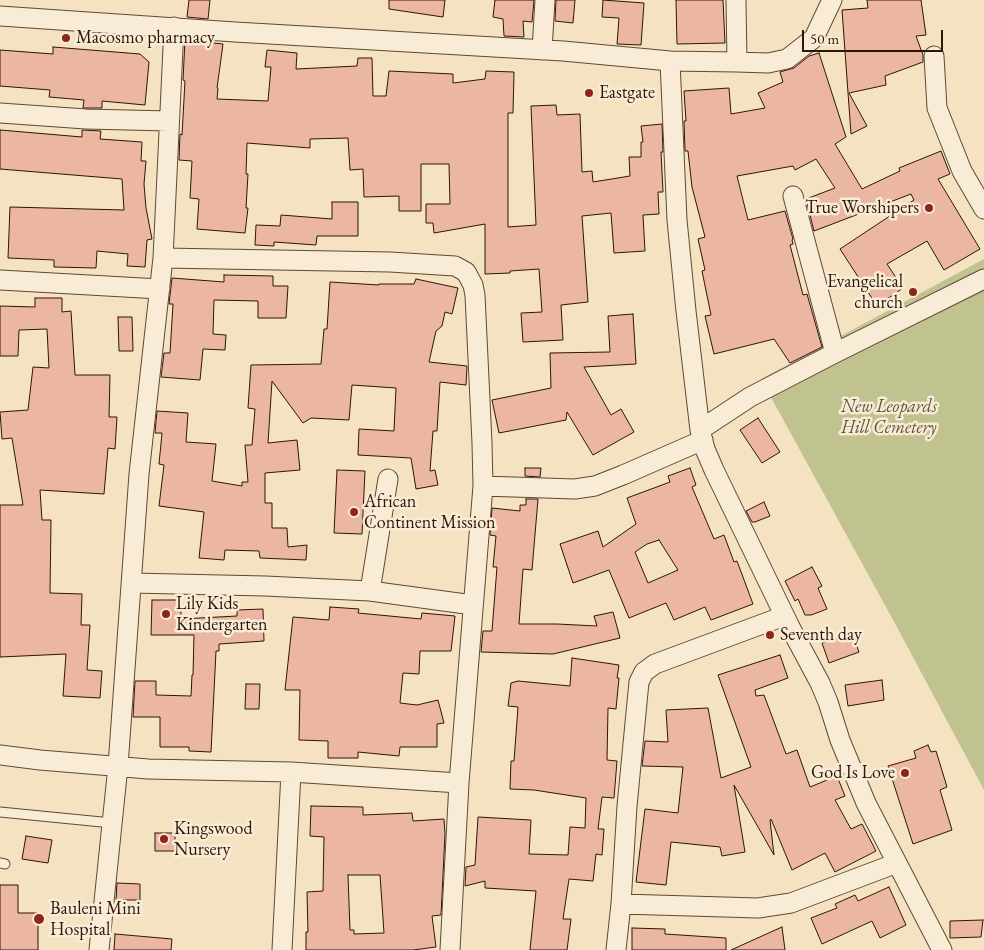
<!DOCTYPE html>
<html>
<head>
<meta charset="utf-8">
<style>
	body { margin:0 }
	#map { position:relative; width:984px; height:950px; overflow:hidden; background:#f4e2c1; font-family:"EB Garamond",serif }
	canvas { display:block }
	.scale { position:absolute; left:802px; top:30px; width:141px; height:22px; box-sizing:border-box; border:2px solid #2d1508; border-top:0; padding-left:6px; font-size:15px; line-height:18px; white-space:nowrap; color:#2d1508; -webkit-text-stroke:4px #f8ecd7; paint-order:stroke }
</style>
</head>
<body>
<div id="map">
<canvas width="984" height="950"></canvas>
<div class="scale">50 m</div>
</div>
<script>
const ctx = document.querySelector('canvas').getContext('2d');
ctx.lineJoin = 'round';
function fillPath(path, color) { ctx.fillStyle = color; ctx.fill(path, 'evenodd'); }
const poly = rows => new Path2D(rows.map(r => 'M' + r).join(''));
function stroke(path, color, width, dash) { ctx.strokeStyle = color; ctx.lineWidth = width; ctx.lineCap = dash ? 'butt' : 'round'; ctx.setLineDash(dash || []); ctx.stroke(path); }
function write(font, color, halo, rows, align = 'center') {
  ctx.font = font + ' "EB Garamond",serif'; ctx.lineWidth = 5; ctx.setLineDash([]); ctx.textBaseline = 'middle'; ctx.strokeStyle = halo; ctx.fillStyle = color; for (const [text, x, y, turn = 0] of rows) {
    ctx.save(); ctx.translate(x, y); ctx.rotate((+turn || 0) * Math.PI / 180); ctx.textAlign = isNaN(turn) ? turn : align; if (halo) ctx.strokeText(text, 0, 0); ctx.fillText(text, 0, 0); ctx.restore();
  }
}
fillPath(poly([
	[984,259,984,790,898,629,761,379]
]), '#c0c290');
const building = poly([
	[189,0,210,0,208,19,187,17,189,0],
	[389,0,445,0,443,17,389,9,389,0],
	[495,0,534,0,532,22,523,21,524,37,504,36,503,19,493,17,495,0],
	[556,0,575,0,573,23,555,21,556,0],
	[603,0,644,3,641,45,617,44,619,18,602,17,603,0],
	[676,0,723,0,725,43,677,44,676,0],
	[867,0,921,0,926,35,916,36,923,55,923,62,885,76,886,85,849,93,867,126,851,134,842,10,868,8,867,0],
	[185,40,223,44,217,88,218,88,217,99,268,101,271,67,265,67,267,50,297,53,296,69,357,66,358,58,372,58,373,96,386,96,389,71,453,74,453,83,485,79,486,71,514,72,513,113,508,113,508,227,536,225,531,106,556,105,557,115,580,114,582,172,592,171,593,182,630,176,629,157,641,157,641,142,643,142,641,126,662,124,663,152,661,152,663,192,658,192,659,214,643,215,645,251,614,253,611,213,582,216,588,302,561,305,563,340,523,342,521,313,542,312,539,269,510,271,510,273,485,274,485,224,434,233,433,223,426,223,426,204,450,204,449,164,421,164,421,211,399,211,399,196,364,197,363,169,350,170,348,138,310,139,310,148,247,143,246,174,248,174,246,208,248,208,245,233,197,229,199,199,190,198,192,161,179,160,180,134,182,135,185,81,183,80,185,40],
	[53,47,140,54,149,62,145,105,102,101,102,108,83,108,84,100,49,97,50,90,0,86,0,50,53,54,53,47],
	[819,53,846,137,835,144,862,189,900,171,899,168,941,151,950,174,938,179,980,249,944,270,927,241,887,264,903,288,877,306,840,249,914,200,911,194,814,231,806,199,835,188,816,159,795,170,793,166,737,176,748,220,785,211,793,239,792,240,793,244,790,245,803,295,807,294,822,347,790,363,774,339,714,354,705,316,711,315,702,271,705,270,698,239,705,237,692,187,688,151,685,151,684,121,686,121,684,91,729,88,731,114,765,108,758,93,783,82,780,72,794,68,809,56,819,53],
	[0,130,82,137,82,130,101,131,100,139,142,142,141,161,146,161,144,184,146,208,152,239,147,240,145,267,127,266,128,254,97,251,96,268,54,267,54,260,8,258,10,207,124,210,122,179,0,169,0,130],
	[332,202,358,202,358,236,317,236,316,245,274,242,274,246,255,245,256,225,280,226,281,215,332,219,332,202],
	[224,275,273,276,273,286,288,286,286,318,258,318,258,301,214,300,213,334,226,335,225,350,203,349,200,380,161,377,164,353,170,353,173,304,169,304,172,278,224,282,224,275],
	[416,279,458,288,452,314,445,312,442,326,436,331,429,362,467,366,466,385,440,382,437,431,433,431,430,471,435,470,438,485,416,489,411,458,358,455,359,429,394,431,396,388,352,385,349,420,311,418,303,423,272,381,268,443,297,440,300,470,265,473,265,503,272,503,272,528,287,528,288,547,307,545,306,560,260,558,259,551,225,550,224,560,199,558,204,512,159,506,164,465,159,464,162,433,155,433,157,411,188,413,186,442,216,444,212,481,242,486,242,482,248,482,245,445,252,445,255,409,248,408,251,365,321,364,324,329,327,329,330,282,379,285,379,284,414,284,416,279],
	[35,298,62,298,62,312,71,311,75,375,110,375,109,417,117,417,115,449,108,448,104,494,40,490,42,520,51,520,50,593,82,594,81,625,90,625,87,670,102,671,100,698,63,696,66,654,0,657,0,505,23,505,12,438,2,439,0,412,28,410,33,367,49,368,47,329,19,330,18,356,0,356,0,306,35,307,35,298],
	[633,314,636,364,584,367,611,415,621,409,634,432,593,455,567,412,566,420,499,433,492,400,551,388,550,353,610,352,608,316,633,314],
	[118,317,132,317,133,351,119,351,118,317],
	[758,418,780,452,762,463,740,430,758,418],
	[525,468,541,468,540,477,525,476,525,468],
	[690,468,696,485,692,487,714,539,724,535,734,562,737,561,753,604,711,620,705,607,674,620,666,603,629,618,609,570,573,583,560,544,598,531,603,547,636,524,627,498,670,482,668,476,690,468],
	[659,540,678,570,648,583,635,552,647,544,659,540],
	[337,470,365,471,362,534,334,533,337,470],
	[526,499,538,499,532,570,523,569,519,624,557,624,597,626,594,616,613,612,620,638,553,654,481,652,483,631,492,631,497,567,493,567,496,536,490,535,492,508,520,511,520,505,526,505,526,499],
	[764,502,770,516,755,522,752,522,746,511,764,502],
	[812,567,822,586,818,588,827,609,811,615,805,615,798,599,795,601,785,581,812,567],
	[152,600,181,600,181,619,237,616,237,610,263,609,264,641,219,644,219,651,216,651,211,752,189,751,189,747,160,747,160,717,133,717,135,681,156,681,156,695,191,696,192,675,193,675,194,635,151,635,152,600],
	[330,607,359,609,358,613,421,619,422,613,455,616,451,651,420,651,419,674,403,673,400,703,417,705,438,700,444,723,437,724,437,747,400,747,399,756,358,752,358,758,328,758,328,741,299,740,300,690,285,690,293,617,329,620,330,607],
	[852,633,859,652,829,663,822,643,852,633],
	[780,655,788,678,755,690,756,696,764,695,786,754,797,750,810,787,837,776,845,796,835,800,851,829,862,824,876,851,835,872,825,853,792,870,771,819,770,820,774,855,734,785,745,852,722,856,720,847,671,842,666,885,636,882,645,809,678,813,683,767,642,766,645,741,668,742,666,710,708,708,721,778,751,767,718,675,780,655],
	[572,658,619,665,617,678,619,678,616,709,608,708,607,760,617,761,614,798,602,797,598,829,604,829,602,855,596,854,593,881,569,879,563,919,571,919,567,950,530,950,536,891,485,888,485,881,465,886,466,867,475,865,478,817,531,820,529,854,568,855,570,827,585,828,586,798,534,790,510,789,511,761,514,761,518,707,508,706,511,683,518,681,570,686,572,658],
	[882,680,884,700,848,706,845,685,882,680],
	[246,684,260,684,259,709,245,709,246,684],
	[928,745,931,752,936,751,947,787,940,790,952,830,913,844,888,766,916,758,914,751,928,745],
	[311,806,363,807,363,815,412,813,413,821,444,819,445,834,441,915,432,916,436,947,413,950,306,950,306,932,308,932,307,892,323,891,324,837,310,836,311,806],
	[348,875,380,875,384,933,354,934,354,930,350,930,348,875],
	[155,833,175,833,175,851,155,851,155,833],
	[26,836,52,840,48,863,22,859,26,836],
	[117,883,140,884,140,900,116,900,117,883],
	[0,885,18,885,18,913,38,913,38,950,0,950,0,885],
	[889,887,906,925,880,938,872,921,822,944,811,918,837,908,835,904,855,895,858,901,889,887],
	[983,920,981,937,950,938,950,921,983,920],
	[782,927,785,950,731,950,782,927],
	[632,928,665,929,665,934,726,938,726,950,632,950,632,928],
	[115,934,172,939,171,950,114,950,115,934]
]);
fillPath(building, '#ecb7a2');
stroke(building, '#2d1508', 1);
const lane = poly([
	[0,812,112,823],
	[0,863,5,864]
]);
const street = poly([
	[736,0,737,62],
	[0,16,235,32,563,51,670,61,737,62,768,63,787,59,814,38,832,0],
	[542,50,545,0],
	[934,56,937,108,962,171,984,209],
	[670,61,677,220,686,311,700,430,705,449,714,470,790,627,820,683,828,702,840,740,866,803,942,950],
	[0,113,86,119,169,121],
	[793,196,835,353],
	[163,258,390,262,455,266,466,272,473,285,475,295,482,443,483,486,459,783,450,950],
	[0,280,160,289],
	[700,430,750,397,835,353,984,279],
	[483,486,575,489,595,486,623,475,703,440],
	[132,583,265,586,370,591,473,605],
	[370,591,388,479],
	[0,755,40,760,148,769,291,772,459,783],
	[621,904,758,908,771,906,791,903,897,863],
	[99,950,118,766,139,474,163,258,174,27],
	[282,950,291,772],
	[616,950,621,904,627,806,639,682,644,672,655,664,784,616]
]);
stroke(lane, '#5f4836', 11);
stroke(street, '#5f4836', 21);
stroke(lane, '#f8ecd7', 9);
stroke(street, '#f8ecd7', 19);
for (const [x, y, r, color] of [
	[66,38,5,"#8f2418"],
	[589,93,5,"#8f2418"],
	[929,208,5,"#8f2418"],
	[913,292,5,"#8f2418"],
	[354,512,5,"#8f2418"],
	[166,614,5,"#8f2418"],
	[770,635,5,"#8f2418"],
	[905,773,5,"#8f2418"],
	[164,839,5,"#8f2418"],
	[39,919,6,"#8f2418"]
]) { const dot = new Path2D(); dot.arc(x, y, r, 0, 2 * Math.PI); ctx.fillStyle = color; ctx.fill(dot); stroke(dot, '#f8ecd7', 2); }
write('18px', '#2d1508', '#f8ecd7', [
	["Macosmo pharmacy",76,38],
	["Eastgate",599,93],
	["True Worshipers",919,208,"right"],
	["Evangelical",903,282,"right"],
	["church",903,303,"right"],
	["African",364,502],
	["Continent Mission",364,523],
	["Lily Kids",176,604],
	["Kindergarten",176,625],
	["Seventh day",780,635],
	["God Is Love",895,773,"right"],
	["Kingswood",174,829],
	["Nursery",174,850],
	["Bauleni Mini",50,909],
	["Hospital",50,930]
], 'left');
write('italic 18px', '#605238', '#f8ecd7', [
	["New Leopards",889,407],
	["Hill Cemetery",889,428]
]);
</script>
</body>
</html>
